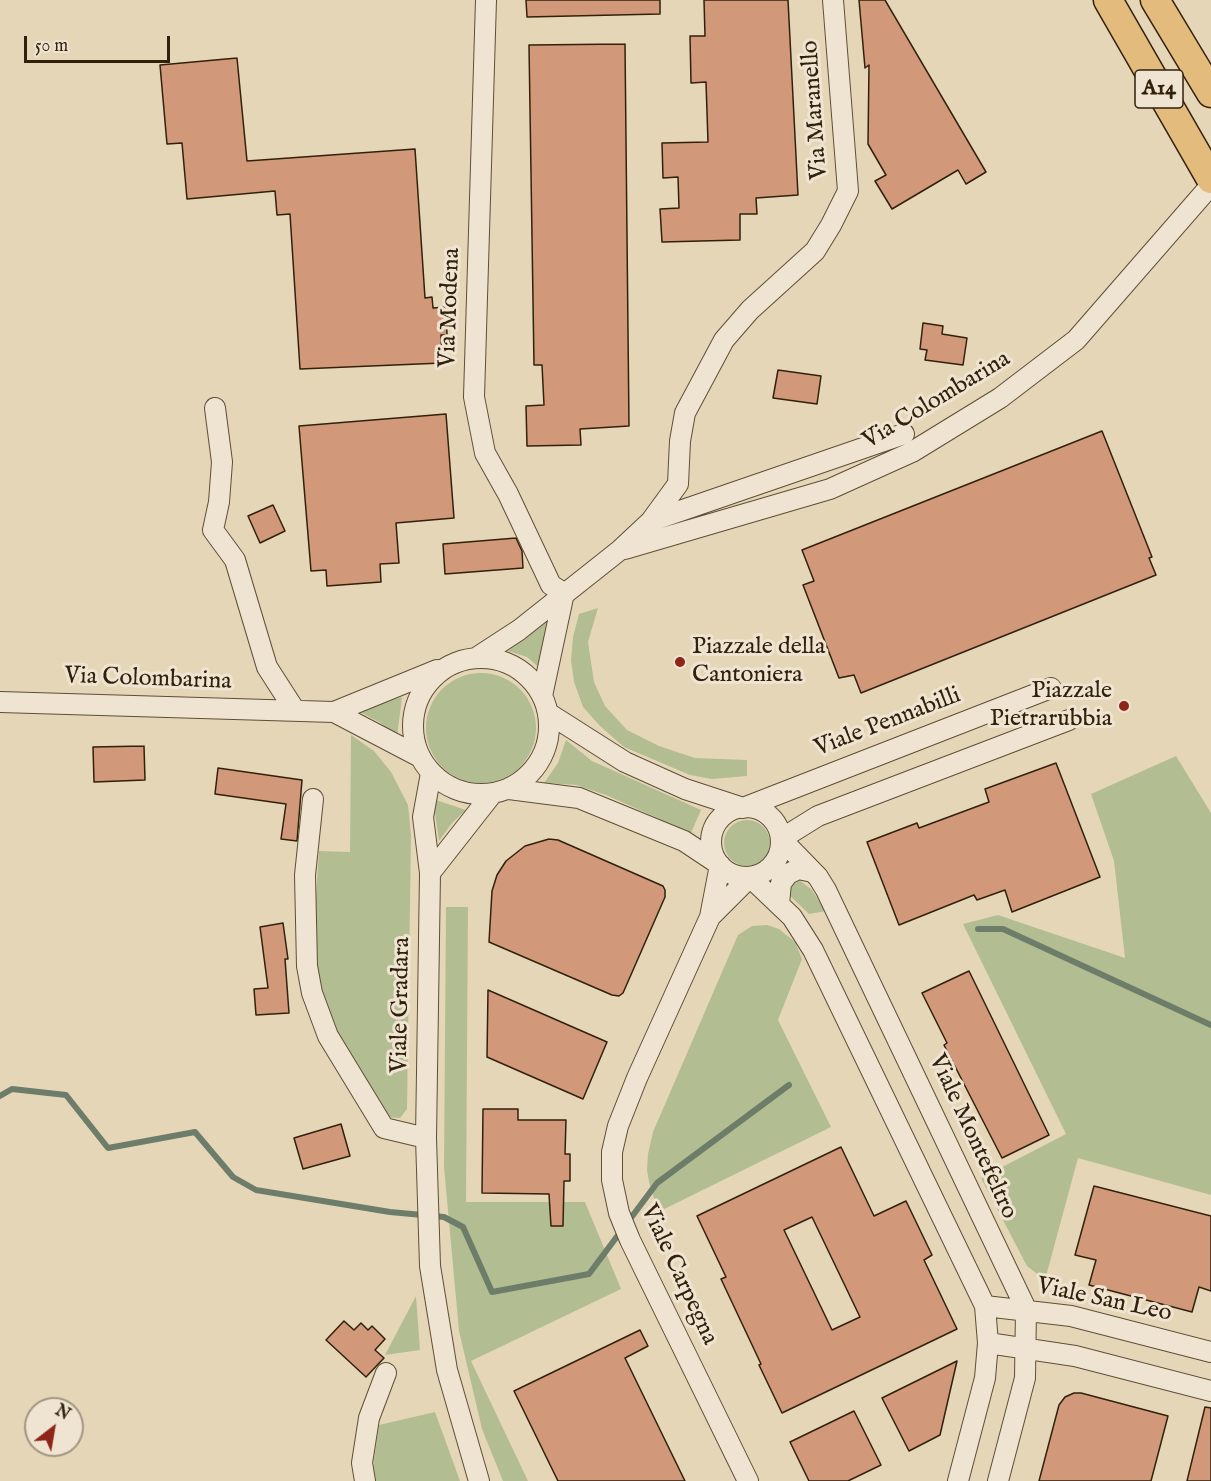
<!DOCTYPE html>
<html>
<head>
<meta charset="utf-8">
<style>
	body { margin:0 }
	#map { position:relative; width:1211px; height:1481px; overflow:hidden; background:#e6d6b8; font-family:"IM FELL English",serif }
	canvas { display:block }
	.north { position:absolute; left:24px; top:1397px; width:60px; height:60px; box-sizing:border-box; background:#efe4d1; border:2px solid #a39682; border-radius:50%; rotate:31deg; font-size:16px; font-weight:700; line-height:24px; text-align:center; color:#31210b }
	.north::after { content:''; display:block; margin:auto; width:21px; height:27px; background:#8f2418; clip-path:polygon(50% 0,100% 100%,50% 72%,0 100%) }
	.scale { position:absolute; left:24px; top:36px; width:146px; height:27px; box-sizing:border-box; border:3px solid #31210b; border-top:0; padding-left:8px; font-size:18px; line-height:21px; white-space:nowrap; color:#31210b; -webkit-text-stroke:4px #efe4d1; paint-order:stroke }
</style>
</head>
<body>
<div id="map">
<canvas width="1211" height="1481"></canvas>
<div class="north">N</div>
<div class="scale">50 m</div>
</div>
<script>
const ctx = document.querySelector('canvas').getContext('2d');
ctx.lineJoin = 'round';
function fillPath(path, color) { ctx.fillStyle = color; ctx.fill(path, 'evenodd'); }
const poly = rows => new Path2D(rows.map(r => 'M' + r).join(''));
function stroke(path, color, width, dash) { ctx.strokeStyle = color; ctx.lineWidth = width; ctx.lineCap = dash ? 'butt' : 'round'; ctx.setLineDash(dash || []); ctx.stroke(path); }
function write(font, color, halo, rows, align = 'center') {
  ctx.font = font + ' "IM FELL English",serif'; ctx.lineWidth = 6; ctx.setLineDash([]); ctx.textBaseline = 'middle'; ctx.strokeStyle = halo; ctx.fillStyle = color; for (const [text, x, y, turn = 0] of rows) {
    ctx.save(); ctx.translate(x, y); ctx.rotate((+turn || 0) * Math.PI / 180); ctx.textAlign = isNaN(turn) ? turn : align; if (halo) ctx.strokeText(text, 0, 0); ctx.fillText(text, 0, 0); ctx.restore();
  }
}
fillPath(poly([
	[598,608,588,642,594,682,605,706,627,730,659,746,695,758,747,760,747,776,712,779,690,775,624,747,600,726,583,707,574,682,571,660,573,637,579,614],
	[550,615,544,672,527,657,505,650],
	'426 728a55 55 0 1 1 110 0a55 55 0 1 1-110 0Z',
	[402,697,397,737,379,722,358,711],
	[351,735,374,751,391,772,408,805,411,835,407,1109,400,1118,388,1117,373,1096,332,1022,321,992,316,965,314,926,319,851,350,852],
	[566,740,592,761,701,810,691,833,606,795,576,785,544,783,558,763],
	[1176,756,1211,813,1211,1195,1078,1158,1045,1280,1027,1266,981,1178,1066,1134,963,924,998,915,1125,958,1114,861,1091,794],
	[433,799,466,810,452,823,439,841],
	'724 843a23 23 0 1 1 46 0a23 23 0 1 1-46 0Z',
	[795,877,811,889,826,911,809,914,785,891],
	[446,907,468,907,466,1202,585,1202,621,1289,471,1361,528,1481,503,1481,482,1429,459,1331,444,1167],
	[767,925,779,929,795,942,802,959,778,1020,831,1127,658,1212,649,1182,647,1170,648,1154,653,1132,738,935,752,926],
	[416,1296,420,1350,385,1355],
	[435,1412,460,1481,375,1481,372,1475,379,1425]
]), '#b2be91');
stroke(poly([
	[978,929,1003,929,1211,1025],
	[0,1096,12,1089,66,1095,108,1148,195,1132,233,1177,256,1190,390,1212,444,1217,463,1227,492,1292,589,1274,657,1183,789,1085]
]), '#6e7d6a', 6);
const building = poly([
	[526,0,660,0,660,14,527,17,526,0],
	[704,0,788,0,798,195,756,198,757,214,740,214,740,240,662,242,660,209,679,208,678,177,663,178,662,143,708,142,706,82,691,83,690,36,705,36,704,0],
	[859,0,885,0,986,172,966,184,958,170,892,209,875,181,886,175,868,144,869,65,865,68,859,0],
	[625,44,629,426,580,429,581,445,527,446,526,406,544,405,542,365,534,365,529,45,625,44],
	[237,58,247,161,415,149,425,298,432,297,433,308,446,307,447,335,441,335,442,363,300,369,290,214,277,215,275,191,187,199,182,143,167,144,160,65,237,58],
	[923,323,943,326,942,334,967,338,963,365,925,360,927,350,920,349,923,323],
	[778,370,821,376,817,404,773,398,778,370],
	[446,414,454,518,396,523,399,563,380,564,381,582,327,586,326,570,311,571,299,426,446,414],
	[1102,431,1152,557,1149,558,1156,575,861,693,854,675,839,678,803,585,814,581,802,550,1102,431],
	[273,505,285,531,260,543,248,516,273,505],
	[516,538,522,551,523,568,445,574,443,544,516,538],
	[144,746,145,780,94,782,93,747,144,746],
	[1056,763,1100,877,1012,912,1005,890,977,900,974,895,899,925,867,842,917,823,919,828,989,802,985,789,1056,763],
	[218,768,302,780,297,841,281,839,286,804,215,794,218,768],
	[549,839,558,840,663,886,665,890,665,897,623,993,619,996,612,995,489,942,492,891,497,875,506,861,525,846,549,839],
	[283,923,288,959,285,959,289,1013,256,1015,254,989,268,988,260,927,283,923],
	[969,971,1049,1135,1002,1158,944,1045,947,1043,922,993,969,971],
	[488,990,607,1042,583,1099,487,1057,488,990],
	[483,1109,518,1109,518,1120,566,1120,565,1154,570,1154,570,1181,564,1181,563,1226,551,1226,549,1194,482,1193,483,1109],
	[341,1124,350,1156,303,1169,294,1138,341,1124],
	[841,1147,874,1216,906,1201,932,1255,924,1260,957,1329,782,1413,759,1365,761,1364,721,1279,726,1277,697,1216,841,1147],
	[812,1217,860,1317,832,1330,784,1230,812,1217],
	[1094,1186,1211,1216,1211,1291,1199,1287,1192,1312,1089,1285,1096,1260,1075,1255,1094,1186],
	[344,1321,354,1330,361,1323,368,1330,372,1326,385,1339,375,1350,384,1358,366,1377,326,1340,344,1321],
	[640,1330,648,1346,625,1358,685,1481,558,1481,514,1391,640,1330],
	[957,1361,940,1435,909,1451,882,1398,957,1361],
	[1074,1393,1081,1393,1168,1416,1151,1481,1039,1481,1059,1405,1065,1397,1074,1393],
	[1205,1407,1211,1408,1211,1481,1187,1481,1205,1407],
	[854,1411,881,1465,848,1481,809,1481,790,1442,854,1411]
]);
fillPath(building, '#d2987a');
stroke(building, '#31210b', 1.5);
const minor = poly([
	[486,0,474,397,485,453,508,494,551,585,564,593],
	[215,408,222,462,219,502,213,530,235,560,267,667,294,709],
	[651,521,904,434],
	[625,549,830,489,912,452,1000,398,1076,340,1211,185],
	[476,658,519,630,620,550,651,521,678,484,680,441,685,413,724,340,750,310,815,251,831,225,848,191,833,0],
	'413 726a68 68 0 1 1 136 0a68 68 0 1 1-136 0Z',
	[542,696,564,593],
	[0,702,334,712,420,757],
	[334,712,437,670],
	[548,713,625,762,685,789,743,808,1051,688],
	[431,773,423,817,430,873,426,1138,430,1266,447,1370,479,1481],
	[509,789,579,798,684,841,720,865,710,917,750,877,792,917,813,950,985,1306,988,1343,985,1378,958,1481],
	[313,799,305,875,307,966,312,993,328,1036,384,1128,426,1138],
	'711 842a35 35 0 1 1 70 0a35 35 0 1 1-70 0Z',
	[430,873,492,794],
	[779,904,781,883,788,874,798,869,813,872],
	[710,917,637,1078,618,1126,612,1152,612,1180,619,1213,630,1240,748,1481],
	[985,1306,1071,1316,1211,1352],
	[988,1343,1075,1356,1211,1391],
	[365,1481,362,1463,369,1418,386,1373],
	[998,1481,1025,1378,1026,1309,826,890,818,877,781,839,818,816,1069,720]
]);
const highway = poly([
	[1108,0,1211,179],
	[1155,0,1211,93]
]);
stroke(minor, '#5e4e36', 22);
stroke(highway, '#31210b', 31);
stroke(minor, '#efe4d1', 20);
stroke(highway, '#e3bb7c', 28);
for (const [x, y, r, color] of [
	[680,662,6,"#8f2418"],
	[1124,706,6,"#8f2418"]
]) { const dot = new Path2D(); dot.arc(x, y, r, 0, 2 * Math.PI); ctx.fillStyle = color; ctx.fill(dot); stroke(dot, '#efe4d1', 2); }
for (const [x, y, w] of [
	[1159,89,48]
]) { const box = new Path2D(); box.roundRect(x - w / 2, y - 19, w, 38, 4.5); ctx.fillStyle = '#efe4d1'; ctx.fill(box); stroke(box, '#31210b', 1.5); }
write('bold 22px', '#31210b', null, [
	["A14",1159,89]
]);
write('24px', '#31210b', '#efe4d1', [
	["Via Maranello",816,110,-94],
	["Via Modena",451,308,-88],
	["Via Colombarina",937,401,-31],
	["Via Colombarina",148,680,2],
	["Viale Pennabilli",888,723,-21],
	["Viale Gradara",402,1005,-89],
	["Viale Montefeltro",972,1137,65],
	["Viale Carpegna",678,1275,65],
	["Viale San Leo",1104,1301,12]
]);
write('24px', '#31210b', '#efe4d1', [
	["Piazzale della",692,648],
	["Cantoniera",692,676],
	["Piazzale",1112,692,"right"],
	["Pietrarubbia",1112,720,"right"]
], 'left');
</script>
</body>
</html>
